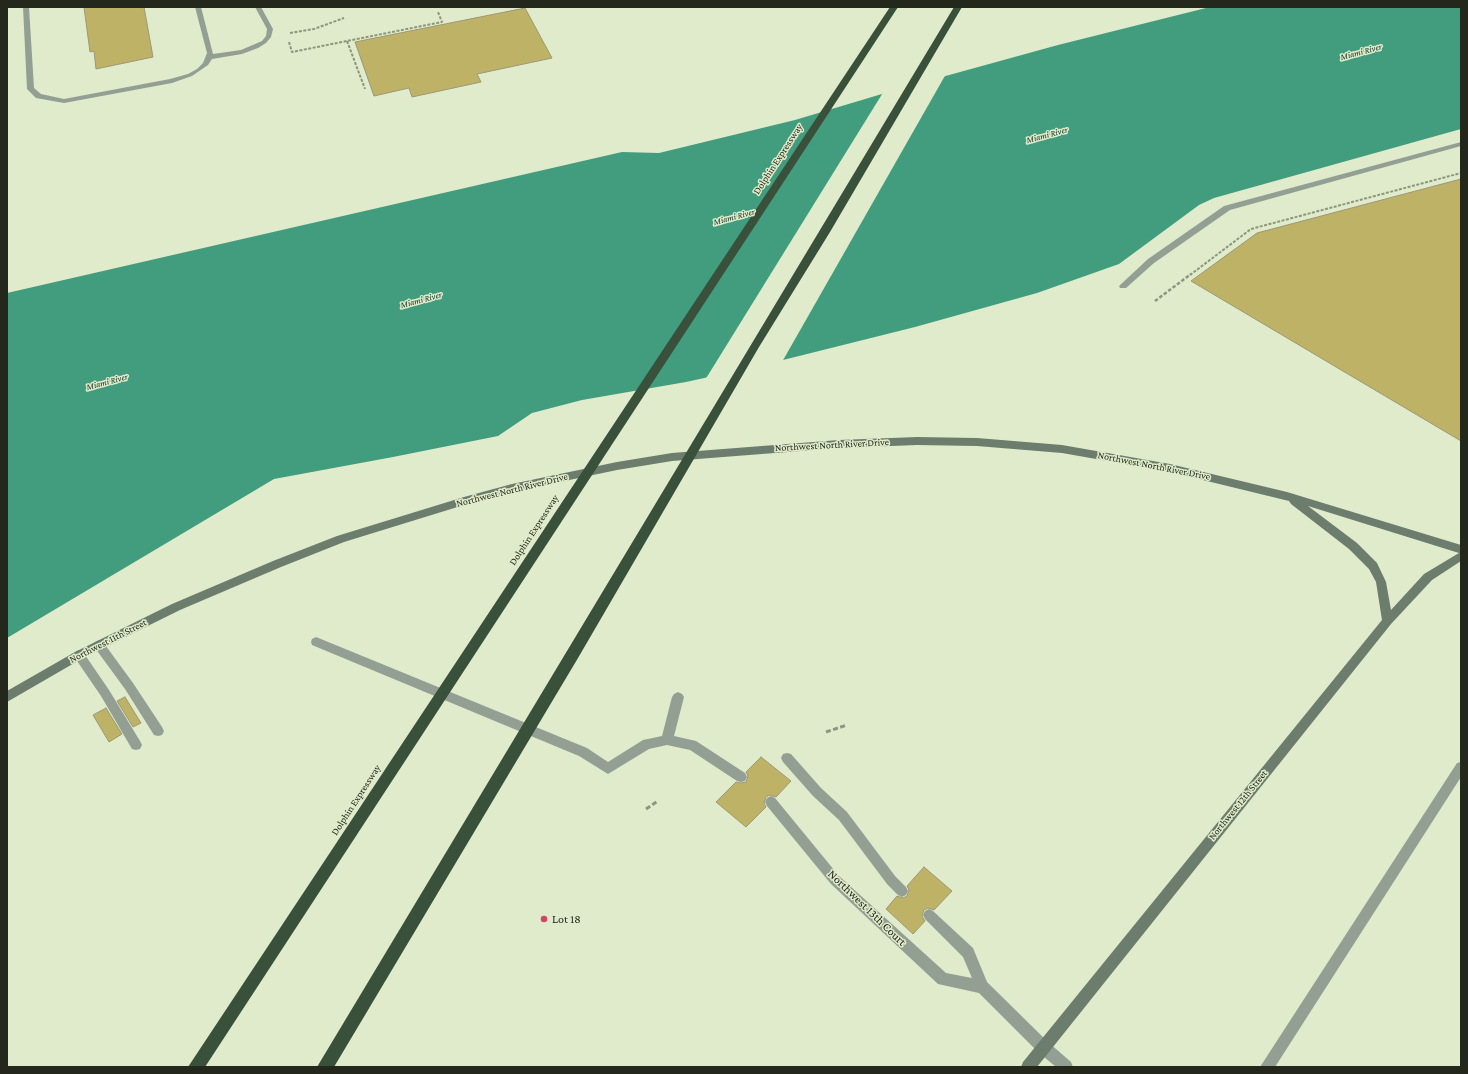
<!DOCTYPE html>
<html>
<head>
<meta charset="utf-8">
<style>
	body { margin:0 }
	#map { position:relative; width:1468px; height:1074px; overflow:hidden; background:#dfebca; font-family:"Crimson Pro",serif }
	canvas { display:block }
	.frame { position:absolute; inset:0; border:8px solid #24281c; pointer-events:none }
</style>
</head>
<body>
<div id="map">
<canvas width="1468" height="1074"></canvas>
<div class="frame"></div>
</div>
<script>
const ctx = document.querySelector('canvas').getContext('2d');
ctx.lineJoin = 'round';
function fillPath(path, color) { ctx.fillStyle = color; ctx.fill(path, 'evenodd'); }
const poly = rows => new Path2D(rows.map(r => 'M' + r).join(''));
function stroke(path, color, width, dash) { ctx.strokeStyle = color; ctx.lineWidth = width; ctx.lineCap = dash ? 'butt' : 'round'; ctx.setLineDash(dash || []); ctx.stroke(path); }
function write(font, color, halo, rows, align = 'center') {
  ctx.font = font + ' "Crimson Pro",serif'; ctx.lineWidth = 3; ctx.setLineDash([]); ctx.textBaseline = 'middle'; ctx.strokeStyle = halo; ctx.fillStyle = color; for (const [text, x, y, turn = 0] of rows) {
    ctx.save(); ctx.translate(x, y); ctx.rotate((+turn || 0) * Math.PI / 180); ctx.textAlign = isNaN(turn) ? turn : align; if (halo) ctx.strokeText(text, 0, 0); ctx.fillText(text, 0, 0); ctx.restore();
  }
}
fillPath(poly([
	[1210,7,1461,7,1461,129,1214,198,1199,205,1119,264,1037,293,915,327,759,366,686,382,582,400,532,413,498,436,393,457,274,479,7,638,7,293,622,152,659,153,795,120,902,88,1058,45]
]), '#429d7e');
fillPath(poly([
	[946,74,782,362,705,380,884,91]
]), '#dfebca');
const building = poly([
	[84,7,144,7,153,57,96,69,94,51,90,52,84,7],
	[525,8,552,58,477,74,481,82,412,97,409,88,374,96,355,42,525,8],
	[1461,179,1461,441,1191,281,1257,233,1461,179],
	[125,697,141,723,133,727,117,701,125,697],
	[106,708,122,734,109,742,93,715,106,708],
	[761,757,791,781,776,797,770,795,766,797,764,803,766,807,746,827,716,802,736,782,741,783,746,782,748,776,746,772,761,757],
	[924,867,952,891,934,910,928,908,924,910,922,916,925,921,913,934,886,909,897,896,903,898,907,896,909,890,907,886,924,867]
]);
fillPath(building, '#bdb266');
stroke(building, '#9c9878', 1);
stroke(poly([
	[290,33,314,29,344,18],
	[347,41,365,89],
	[289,42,292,52,442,22,438,12],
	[1190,275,1251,229,1461,173]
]), '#8d967e', 2, [3, 1.5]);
stroke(poly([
	[1155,301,1191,274]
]), '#8d967e', 2.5, [3.5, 2]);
stroke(poly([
	[826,732,847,725],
	[646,809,658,801]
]), '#8d967e', 3, [5, 2.5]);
fillPath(poly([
	[23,7,29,7,34,88,41,94,64,99,170,79,188,74,197,69,203,63,207,53,195,7,201,7,213,54,241,50,262,41,266,36,267,29,255,7,261,7,273,29,271,37,266,43,258,48,242,54,212,59,208,65,192,76,172,83,64,103,36,98,27,89,23,7],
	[1461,142,1461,146,1230,210,1154,263,1126,288,1120,288,1119,286,1148,259,1224,206,1461,142],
	[316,637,587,748,608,762,643,740,662,736,672,697,674,694,678,692,682,694,684,697,674,736,696,741,745,773,747,777,745,781,741,782,737,781,690,750,667,745,649,749,608,774,579,756,312,645,311,642,312,639,316,637],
	[99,640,103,642,133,683,162,727,164,731,162,735,158,736,154,735,125,689,95,648,94,645,95,642,99,640],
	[79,650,83,652,109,690,140,741,142,745,140,749,136,750,132,749,101,696,75,658,74,655,75,652,79,650],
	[787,753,791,754,821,788,847,812,895,876,906,887,908,891,906,895,902,897,898,895,887,884,839,820,813,796,783,762,781,758,783,754,787,753],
	[1461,762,1461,777,1275,1067,1260,1067,1457,763,1461,762],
	[771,796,775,798,839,876,946,973,972,978,963,957,925,919,923,915,925,911,929,909,933,911,973,948,987,982,1048,1042,1050,1047,1048,1052,1043,1054,1038,1052,979,993,938,984,831,884,767,806,765,802,767,798,771,796]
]), '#949f94');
fillPath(poly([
	[1043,1040,1048,1042,1071,1062,1073,1067,1056,1067,1038,1052,1036,1047,1038,1042,1043,1040]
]), '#949f94');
fillPath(poly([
	[917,437,977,438,1062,445,1170,464,1287,492,1461,545,1461,561,1432,580,1391,624,1037,1067,1021,1067,1023,1062,1382,620,1376,582,1369,569,1349,549,1291,504,1289,501,1170,472,1062,453,977,446,917,445,839,448,672,461,617,470,512,492,464,505,344,542,281,567,180,610,83,658,7,702,7,691,75,652,172,604,273,561,337,536,464,497,512,484,617,462,672,453,839,440,917,437],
	[1308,506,1459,553,1424,574,1391,610,1386,582,1377,563,1357,543,1308,506]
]), '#6c7d6d');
fillPath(poly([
	[890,7,898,7,205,1067,188,1067,890,7],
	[954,7,962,7,830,232,759,347,578,658,334,1067,317,1067,954,7]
]), '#39503b');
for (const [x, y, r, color] of [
	[544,919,4,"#d54563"]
]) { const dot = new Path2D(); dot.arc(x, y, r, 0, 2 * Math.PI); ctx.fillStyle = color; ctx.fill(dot); stroke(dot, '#dfebca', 1.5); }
write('italic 9px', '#0c3528', '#dfebca', [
	["Miami River",1361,52,-15],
	["Miami River",1047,135,-15],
	["Miami River",734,217,-15],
	["Miami River",421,300,-15],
	["Miami River",107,382,-15]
]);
write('10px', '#24281c', '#dfebca', [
	["Dolphin Expressway",778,159,-57],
	["Northwest North River Drive",832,445,-3],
	["Northwest North River Drive",1154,466,11],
	["Northwest North River Drive",512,490,-14],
	["Dolphin Expressway",534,530,-57],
	["Northwest 11th Street",108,641,-27],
	["Dolphin Expressway",356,800,-57],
	["Northwest 12th Street",1238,805,-51]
]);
write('12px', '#24281c', '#dfebca', [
	["Northwest 13th Court",867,908,44]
]);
write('12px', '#24281c', '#dfebca', [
	["Lot 18",552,919]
], 'left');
</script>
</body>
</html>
